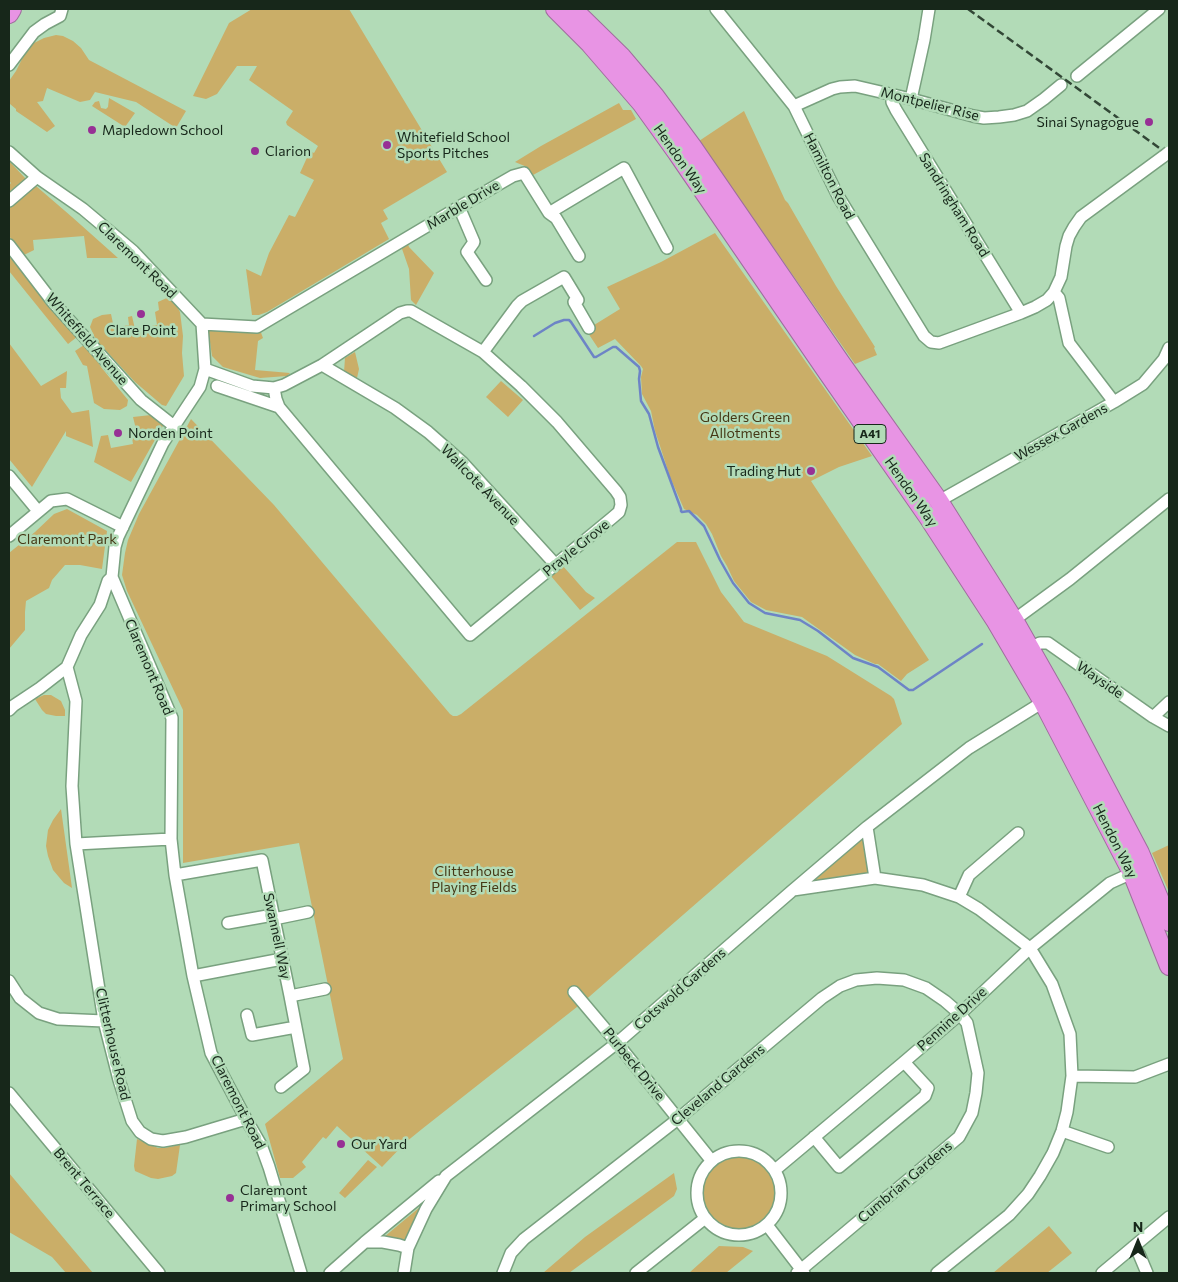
<!DOCTYPE html>
<html>
<head>
<meta charset="utf-8">
<style>
	body { margin:0 }
	#map { position:relative; width:1178px; height:1282px; overflow:hidden; background:#b2dbb7; font-family:Commissioner,sans-serif }
	canvas { display:block }
	.frame { position:absolute; inset:0; border:10px solid #17271a; pointer-events:none }
	.north { position:absolute; left:1113px; top:1217px; width:50px; height:50px; -webkit-text-stroke:4px #b2dbb7; paint-order:stroke; rotate:0deg; font-size:14px; font-weight:700; line-height:20px; text-align:center; color:#17271a }
	.north::after { content:''; display:block; margin:auto; width:18px; height:22px; background:#17271a; clip-path:polygon(50% 0,100% 100%,50% 72%,0 100%) }
</style>
</head>
<body>
<div id="map">
<canvas width="1178" height="1282"></canvas>
<div class="frame"></div>
<div class="north">N</div>
</div>
<script>
const ctx = document.querySelector('canvas').getContext('2d');
ctx.lineJoin = 'round';
function fillPath(path, color) { ctx.fillStyle = color; ctx.fill(path, 'evenodd'); }
const poly = rows => new Path2D(rows.map(r => 'M' + r).join(''));
function stroke(path, color, width, dash) { ctx.strokeStyle = color; ctx.lineWidth = width; ctx.lineCap = dash ? 'butt' : 'round'; ctx.setLineDash(dash || []); ctx.stroke(path); }
function write(font, color, halo, rows, align = 'center') {
  ctx.font = font + ' Commissioner,sans-serif'; ctx.lineWidth = 5; ctx.setLineDash([]); ctx.textBaseline = 'middle'; ctx.strokeStyle = halo; ctx.fillStyle = color; for (const [text, x, y, turn = 0] of rows) {
    ctx.save(); ctx.translate(x, y); ctx.rotate((+turn || 0) * Math.PI / 180); ctx.textAlign = isNaN(turn) ? turn : align; if (halo) ctx.strokeText(text, 0, 0); ctx.fillText(text, 0, 0); ctx.restore();
  }
}
fillPath(poly([
	[252,9,349,9,447,172,383,210,388,219,381,223,389,239,267,312,259,315,252,315,246,269,261,276,269,253,289,215,295,217,314,180,300,173,310,151,314,153,318,146,287,125,286,122,293,111,249,80,257,66,237,66,217,94,206,99,193,96,229,23],
	[56,35,63,36,73,41,81,48,89,60,186,111,176,128,136,102,95,92,90,100,80,102,47,88,43,101,37,102,55,126,47,132,16,111,16,109,10,104,9,105,9,81,16,71,24,55,32,44,44,38],
	[109,98,135,113,125,127,92,106,95,102,99,101,101,108,106,109,108,107],
	[619,103,623,110,631,110,636,119,533,175,527,167,515,162,541,146],
	[744,111,785,200,788,203,836,286,875,347,874,348,877,355,855,364,699,141],
	[9,161,26,179,9,192,9,185,11,183,9,181],
	[36,186,72,217,118,258,87,258,84,236,33,240,34,250,24,255,9,236,9,208],
	[715,233,872,456,839,467,811,481,929,660,907,674,901,681,878,664,875,664,855,655,802,617,766,610,751,602,734,581,727,566,721,556,712,534,706,524,697,515,684,509,670,477,660,446,655,431,651,411,642,394,641,377,643,369,641,366,615,339,598,348,586,330,620,309,607,287,661,262],
	[407,241,409,247,434,273,416,305,411,300,409,269,401,246],
	[9,255,77,337,68,344,9,271],
	[171,296,180,312,183,336,182,353,184,376,166,406,162,405,135,382,96,340,90,327,93,319,102,315,111,314,114,328,129,325,128,317,132,316,135,329,157,325,155,312,159,310,158,302],
	[208,328,260,330,263,338,258,341,255,370,290,373,287,376,260,378,223,367,212,356],
	[9,343,41,386,67,371,66,388,60,388,61,398,72,413,89,410,93,447,66,436,66,431,32,487,9,459],
	[87,343,101,367,128,400,127,406,120,410,104,409,94,403,87,366,83,365,75,351],
	[355,352,359,369,357,378,344,372,345,358],
	[501,381,523,400,508,417,486,397],
	[151,415,164,424,131,482,94,462,101,436,108,435,111,448,133,444,131,431,136,429,133,417],
	[191,419,274,505,450,714,453,716,457,716,461,714,677,542,696,542,721,592,744,622,827,656,891,696,894,699,902,724,582,1003,422,1129,406,1142,382,1167,337,1126,326,1139,323,1137,302,1162,306,1167,293,1178,280,1178,265,1124,343,1059,299,843,183,863,183,710,127,591,122,575,125,553,128,540,139,514],
	[67,509,107,531,102,569,80,565,65,565,52,580,49,588,26,601,25,612,25,630,9,649,9,553,35,532,54,514],
	[562,565,586,592,595,598,580,610,550,575],
	[44,695,51,695,61,701,65,710,65,716,56,716,46,714,42,710,35,699],
	[61,809,72,888,64,883,53,870,48,856,46,846,48,830,53,820],
	[867,827,875,878,793,890],
	[1169,845,1169,892,1152,853],
	[137,1139,158,1148,164,1148,180,1145,176,1173,172,1176,158,1179,151,1178,135,1171,134,1166],
	'697 1193a42 42 0 1 1 84 0a42 42 0 1 1-84 0Z',
	[368,1160,377,1167,345,1198,339,1193],
	[9,1173,93,1273,66,1273,52,1257,9,1232],
	[674,1173,677,1189,674,1196,569,1273,543,1273,585,1237],
	[420,1207,406,1238,401,1241,384,1237],
	[1049,1226,1072,1253,1047,1273,993,1273],
	[719,1246,743,1247,753,1251,726,1273,689,1273]
]), '#caae68');
stroke(poly([
	[534,336,555,323,564,320,569,320,571,322,594,357,596,357,613,347,616,347,639,367,640,371,639,379,641,401,649,414,658,447,681,509,681,511,682,512,689,511,704,526,720,560,733,583,749,603,765,613,800,620,818,631,853,658,878,667,909,690,913,690,982,644]
]), '#6d84c6', 2.5);
const minor = poly([
	[716,9,794,106,838,196,924,336,931,342,939,343,1021,313,1035,307,1047,300,1054,292,1061,277,1066,246,1069,236,1074,227,1081,217,1164,156],
	[9,65,34,32,45,24,60,16,62,9],
	[1077,76,1159,9],
	[892,95,892,102,896,110,1021,313],
	[911,99,924,40,929,9],
	[794,106,832,89,840,87,855,86,911,99,973,116,984,118,999,117,1014,115,1027,111,1044,99,1061,85],
	[9,152,37,177,83,209,133,251,202,324,205,369,200,387,163,443,118,537,115,547,112,577,172,718,171,839,175,875,193,976,211,1053,246,1119,261,1145,269,1167,301,1273],
	[9,201,37,177],
	[459,207,474,242,467,252,486,280],
	[549,213,556,218,579,256],
	[9,245,52,301,141,400,174,426],
	[1054,292,1059,298,1069,343,1114,402],
	[202,324,257,327,459,207,513,176,524,173,549,213,624,168,667,248],
	[483,352,517,306,522,301,564,277,578,300,574,302,589,328],
	[322,365,395,408,428,432,462,462,555,564],
	[205,369,252,386,274,388,284,385,322,365,400,313,407,311,411,311,483,352,521,386,557,422,616,491,620,497,621,505,619,512,612,518,470,635,279,407,276,399,274,388],
	[217,386,279,407],
	[9,476,38,511],
	[939,501,1114,402,1143,384,1164,359,1169,348],
	[9,536,51,501,67,499,123,527],
	[112,577,108,581,100,605,81,635,67,667,76,701,72,786,76,844,104,1021,119,1080,132,1121,140,1132,151,1139,163,1141,186,1137,246,1119],
	[1014,620,1070,579,1169,499],
	[1030,648,1040,643,1048,643,1153,717,1169,726],
	[9,710,13,706,40,688,67,667],
	[1153,717,1169,702],
	[867,827,875,878],
	[76,844,171,839],
	[175,875,262,860,290,996,304,1069,281,1087],
	[793,890,867,827,969,748,1043,702],
	[959,897,969,875,1018,833],
	[274,919,308,912],
	[228,923,273,915],
	[193,976,282,959],
	[9,981,20,998,39,1013,58,1019,104,1021],
	[574,992,617,1043,711,1160],
	[290,996,325,989],
	[247,1015,252,1035,296,1027],
	[1072,1076,1135,1077,1169,1064],
	[9,1093,159,1273],
	[1062,1131,1108,1147],
	[814,1137,839,1167,925,1096,928,1088,904,1062],
	'697 1193a42 42 0 1 1 84 0a42 42 0 1 1-84 0Z',
	[775,1170,904,1062,960,1014,1030,948,1110,883,1132,873],
	[767,1225,804,1273],
	[365,1242,383,1242,399,1245,408,1248],
	[1133,1247,1139,1254,1147,1273],
	[330,1273,365,1242,439,1181],
	[404,1273,408,1248,426,1209,446,1176,617,1043,793,890,875,878,923,885,959,897,979,909,1030,948,1052,984,1070,1034,1072,1076,1067,1112,1062,1131,1053,1153,1040,1176,1028,1194,1009,1215,937,1273],
	[503,1273,511,1253,524,1239,678,1119,822,998,840,986,856,980,877,978,904,980,926,988,945,1001,960,1014,967,1023,978,1073,976,1093,972,1113,959,1137,797,1273],
	[636,1273,704,1219],
	[1102,1273,1169,1217]
]);
const highway = poly([
	[555,9,590,44,641,103,677,153,827,372,928,517,995,620,1043,702,1132,873,1169,966],
	[573,9,622,57,655,96,692,146,841,363,939,501,1014,620,1060,701,1140,853,1169,922],
	[9,14,12,9]
]);
stroke(minor, '#79a17f', 14);
stroke(highway, '#9f6e9d', 20);
stroke(minor, '#fff', 11);
stroke(highway, '#e894e4', 18);
stroke(poly([
	[968,9,1169,155]
]), '#324736', 2.5, [8, 4]);
const minorBridge = poly([
	[1164,156,1169,152]
]);
stroke(minorBridge, '#79a17f', 14, []);
stroke(minorBridge, '#fff', 11);
for (const [x, y, r, color] of [
	[1149,122,5,"#973095"],
	[92,130,5,"#973095"],
	[387,145,5,"#973095"],
	[255,151,5,"#973095"],
	[141,314,5,"#973095"],
	[118,433,5,"#973095"],
	[811,471,5,"#973095"],
	[341,1144,5,"#973095"],
	[230,1198,5,"#973095"]
]) { const dot = new Path2D(); dot.arc(x, y, r, 0, 2 * Math.PI); ctx.fillStyle = color; ctx.fill(dot); stroke(dot, '#b2dbb7', 2); }
for (const [x, y, w] of [
	[870,434,32]
]) { const box = new Path2D(); box.roundRect(x - w / 2, y - 9.5, w, 19, 4); ctx.fillStyle = '#b2dbb7'; ctx.fill(box); stroke(box, '#17271a', 1); }
write('bold 12px', '#17271a', null, [
	["A41",870,434]
]);
write('14px', '#17271a', '#b2dbb7', [
	["Montpelier Rise",930,104,14],
	["Hendon Way",680,159,55],
	["Hamilton Road",829,176,63],
	["Marble Drive",463,205,-31],
	["Sandringham Road",954,205,58],
	["Claremont Road",137,260,44],
	["Whitefield Avenue",87,339,49],
	["Wessex Gardens",1061,432,-29],
	["Wallcote Avenue",480,485,46],
	["Hendon Way",911,492,55],
	["Prayle Grove",576,548,-39],
	["Claremont Road",149,667,67],
	["Wayside",1100,680,35],
	["Hendon Way",1115,841,63],
	["Swannell Way",277,936,78],
	["Cotswold Gardens",680,989,-41],
	["Pennine Drive",952,1019,-42],
	["Clitterhouse Road",113,1044,77],
	["Purbeck Drive",634,1064,51],
	["Cleveland Gardens",718,1085,-40],
	["Claremont Road",238,1102,63],
	["Cumbrian Gardens",905,1182,-40],
	["Brent Terrace",84,1183,50]
]);
write('14px', '#17271a', '#b2dbb7', [
	["Sinai Synagogue",1139,122,"right"],
	["Mapledown School",102,130],
	["Whitefield School",397,137],
	["Sports Pitches",397,153],
	["Clarion",265,151],
	["Clare Point",141,330,"center"],
	["Norden Point",128,433],
	["Trading Hut",801,471,"right"],
	["Our Yard",351,1144],
	["Claremont",240,1190],
	["Primary School",240,1206]
], 'left');
write('14px', '#453816', '#b2dbb7', [
	["Golders Green",745,417],
	["Allotments",745,433],
	["Claremont Park",67,539],
	["Clitterhouse",474,871],
	["Playing Fields",474,887]
]);
</script>
</body>
</html>
